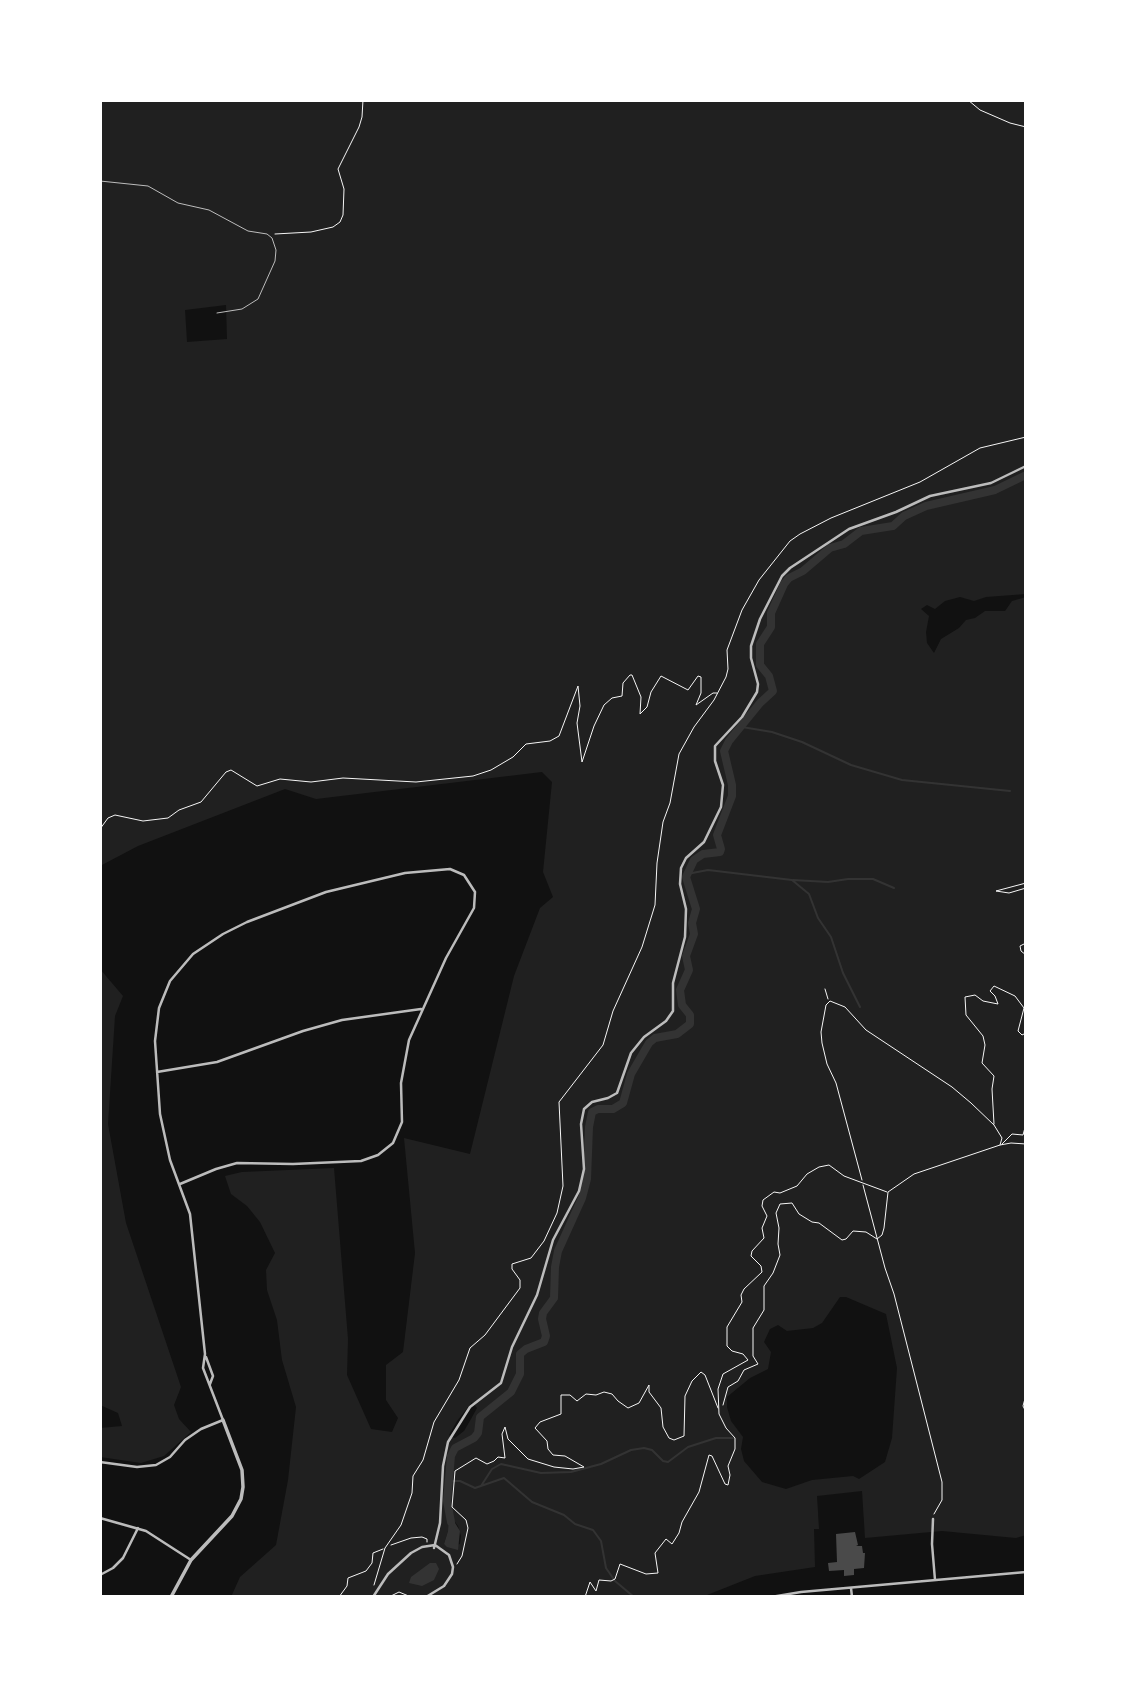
<!DOCTYPE html>
<html>
<head>
<meta charset="utf-8">
<style>
	body { margin:0 }
	#map { position:relative; width:1126px; height:1697px; overflow:hidden; background:#111; font-family:Helvetica,sans-serif }
	canvas { display:block }
	.frame { position:absolute; inset:0; border:102px solid #fff; pointer-events:none }
</style>
</head>
<body>
<div id="map">
<canvas width="1126" height="1697"></canvas>
<div class="frame"></div>
</div>
<script>
const ctx = document.querySelector('canvas').getContext('2d');
ctx.lineJoin = 'round';
function fillPath(path, color) { ctx.fillStyle = color; ctx.fill(path, 'evenodd'); }
const poly = rows => new Path2D(rows.map(r => 'M' + r).join(''));
function stroke(path, color, width, dash) { ctx.strokeStyle = color; ctx.lineWidth = width; ctx.lineCap = dash ? 'butt' : 'round'; ctx.setLineDash(dash || []); ctx.stroke(path); }
fillPath(poly([
	[100,100,1026,100,1026,594,986,597,974,601,960,597,945,601,935,609,927,605,921,609,929,616,926,632,927,643,934,653,941,639,959,628,966,620,975,618,985,611,1005,611,1012,601,1026,597,1026,1535,1016,1538,942,1531,865,1538,862,1491,817,1496,819,1529,814,1529,815,1567,755,1576,702,1597,231,1597,240,1577,276,1545,288,1480,296,1407,282,1360,277,1320,267,1290,266,1270,275,1253,260,1222,247,1206,231,1194,225,1176,242,1172,334,1168,348,1339,347,1375,371,1429,392,1432,398,1418,386,1400,386,1365,403,1352,415,1253,404,1138,470,1154,514,976,540,908,553,897,543,872,552,782,542,772,316,799,285,789,138,846,100,866],
	[226,305,227,339,187,342,185,310],
	[840,1297,846,1297,886,1314,897,1368,892,1438,885,1462,859,1479,853,1476,812,1480,786,1489,762,1482,744,1461,741,1449,743,1437,731,1421,727,1407,727,1397,750,1378,768,1369,771,1352,764,1342,770,1329,778,1325,787,1331,813,1328,822,1323],
	[472,1402,477,1408,471,1419,464,1431,455,1438,451,1437,449,1435,457,1421],
	[449,1514,458,1526,461,1536,460,1544,449,1547,444,1544,448,1531],
	[100,969,123,996,115,1016,108,1124,126,1223,181,1387,174,1405,179,1419,191,1432,164,1456,141,1463,100,1457,100,1428,122,1426,118,1413,100,1405]
]), '#202020');
fillPath(poly([
	[449,1513,460,1531,458,1550,447,1547,444,1544,448,1531],
	[430,1563,436,1563,439,1569,434,1580,422,1586,409,1583,411,1577]
]), '#333');
stroke(poly([
	[742,727,772,732,802,742,851,765,902,780,1010,791],
	[687,874,708,870,792,880,809,894,818,918,831,937,843,973,860,1007],
	[793,880,828,882,848,879,873,879,894,888],
	[450,1481,460,1481,475,1488,504,1478,532,1502,564,1515,575,1524,593,1530,601,1541,606,1568,615,1581,634,1597],
	[481,1486,492,1469,501,1464,541,1473,571,1472,601,1464,631,1450,644,1448,652,1450,663,1461,668,1462,688,1447,716,1438,733,1438]
]), '#333', 2);
stroke(poly([
	[451,1522,447,1501,451,1456,455,1448,474,1438,478,1433,480,1417,511,1392,520,1374,520,1354,526,1349,544,1342,546,1336,542,1319,543,1313,554,1298,555,1267,558,1251,582,1198,587,1179,589,1127,592,1112,598,1109,613,1109,623,1103,631,1074,649,1043,655,1038,677,1034,690,1024,690,1015,682,1005,680,990,689,970,686,956,694,934,692,923,696,909,686,877,694,860,703,854,720,852,721,849,717,835,732,796,732,785,724,751,729,741,760,703,773,691,769,676,760,665,760,644,771,627,771,613,784,584,789,578,803,571,830,548,844,544,861,531,893,526,904,516,926,506,995,490,1026,475]
]), '#333', 8);
fillPath(poly([
	[855,1532,858,1545,856,1546,862,1546,863,1553,865,1553,864,1568,854,1569,854,1575,844,1576,844,1570,829,1571,828,1563,837,1562,836,1534]
]), '#4a4a4a');
stroke(poly([
	[968,100,980,110,1010,123,1026,127],
	[275,234,311,232,333,227,340,222,343,215,344,189,338,169,359,127,362,117,363,100],
	[100,829,108,818,115,815,143,821,168,818,179,810,201,802,226,772,231,770,257,786,280,779,311,782,343,778,416,782,473,776,491,770,513,757,526,744,550,741,559,736,578,686,580,706,577,723,582,762,594,726,604,705,612,698,622,696,623,683,630,675,632,675,641,697,640,714,647,707,651,692,661,676,688,690,698,676,701,677,701,693,696,705,713,693,717,693],
	[1026,883,996,891,1009,893,1026,888],
	[1026,943,1020,946,1021,951,1026,955],
	[825,989,828,999],
	[994,1124,992,1089,994,1076,982,1063,985,1045,983,1036,966,1015,965,997,975,995,983,1001,998,1004,995,996,990,991,994,986,1015,996,1024,1008,1018,1031,1022,1035,1026,1033],
	[1002,1144,1012,1134,1023,1135,1026,1124],
	[862,1180,836,1083,827,1064,822,1043,821,1032,826,1005,830,1001,845,1007,866,1030,952,1087,971,1103,994,1125,1002,1138,1000,1145],
	[863,1185,885,1268,894,1294,942,1482,942,1500,934,1514],
	[1026,1395,1023,1406,1026,1412],
	[723,1405,728,1387,738,1381,744,1370,758,1364,753,1356,753,1328,764,1310,764,1286,773,1273,780,1255,778,1244,779,1228,776,1213,780,1204,792,1203,799,1214,812,1222,819,1223,842,1240,846,1239,853,1231,866,1232,877,1239,882,1235,884,1228,888,1192,914,1174,1000,1145,1011,1143,1026,1144],
	[391,1545,411,1538,422,1537,427,1539,427,1542],
	[457,1564,462,1556,468,1528,466,1520,452,1507,455,1471,476,1458,487,1464,494,1461,498,1457,505,1458,502,1434,505,1427,508,1439,528,1459,554,1467,573,1469,584,1467,565,1456,553,1455,548,1449,547,1441,535,1428,540,1422,561,1414,561,1395,570,1395,577,1401,586,1394,596,1395,604,1392,612,1394,618,1401,628,1408,639,1403,649,1385,649,1392,661,1408,663,1427,669,1438,674,1440,684,1436,685,1396,692,1381,701,1372,705,1375,718,1408],
	[374,1585,385,1548,401,1525,412,1493,413,1476,423,1460,434,1422,459,1380,470,1348,485,1335,520,1288,520,1280,512,1269,512,1264,531,1258,544,1241,557,1213,563,1186,559,1102,603,1045,613,1011,642,947,655,905,657,863,663,822,670,803,679,754,694,727,714,700,726,677,728,669,727,650,742,610,759,580,790,541,800,534,831,518,920,482,980,448,1026,437],
	[339,1597,347,1586,348,1578,366,1571,372,1563,373,1553,383,1549],
	[389,1597,399,1592,411,1597],
	[567,1597,579,1597],
	[585,1597,590,1582,596,1591,599,1580,611,1581,615,1579,620,1564,646,1574,658,1573,655,1553,666,1539,672,1544,679,1533,682,1522,699,1492,709,1455,712,1456,725,1484,728,1485,730,1475,728,1466,735,1449,735,1438,726,1428,719,1414,718,1389,723,1374,748,1360,743,1354,732,1351,727,1346,727,1327,742,1302,741,1295,744,1289,762,1272,761,1266,751,1256,752,1251,764,1238,762,1228,767,1216,762,1206,763,1200,774,1192,780,1193,797,1186,807,1174,819,1167,829,1165,844,1176,887,1192]
]), '#f5f5f5', 1);
stroke(poly([
	[100,181,148,186,178,203,209,210,248,231,267,234,272,238,276,250,275,261,258,299,242,309,217,313]
]), '#bcbcbc', 1);
stroke(poly([
	[157,1072,217,1062,303,1031,342,1020,421,1009],
	[206,1357,213,1376,210,1384],
	[100,1462,137,1467,156,1465,170,1457,185,1440,201,1429,223,1420,203,1368,205,1354,190,1214,170,1160,160,1114,155,1041,159,1008,170,981,193,954,223,934,247,922,326,892,405,873,450,869,464,875,475,892,474,908,446,958,409,1040,401,1083,402,1122,393,1143,378,1155,361,1161,293,1164,237,1163,216,1169,180,1184],
	[100,1518,146,1531,191,1560],
	[933,1519,932,1544,935,1580],
	[434,1548,440,1523,443,1466,448,1442,470,1407,501,1383,512,1347,537,1295,553,1240,579,1191,584,1169,581,1124,584,1109,592,1102,608,1098,617,1093,631,1053,644,1037,666,1021,673,1011,673,983,685,937,686,909,680,884,681,868,686,858,704,842,721,807,723,785,715,761,715,746,742,717,757,692,758,684,751,658,751,646,760,619,782,576,790,568,849,529,896,512,930,496,991,483,1026,466],
	[100,1575,113,1568,123,1558,138,1528],
	[851,1588,852,1597],
	[373,1597,388,1574,411,1553,422,1547,435,1545,449,1555,453,1567,452,1574,444,1586,426,1597],
	[771,1597,801,1592,1026,1572]
]), '#bcbcbc', 2.5);
stroke(poly([
	[171,1597,191,1560,232,1516,241,1499,243,1487,242,1470,223,1420]
]), '#bcbcbc', 3.5);
</script>
</body>
</html>
